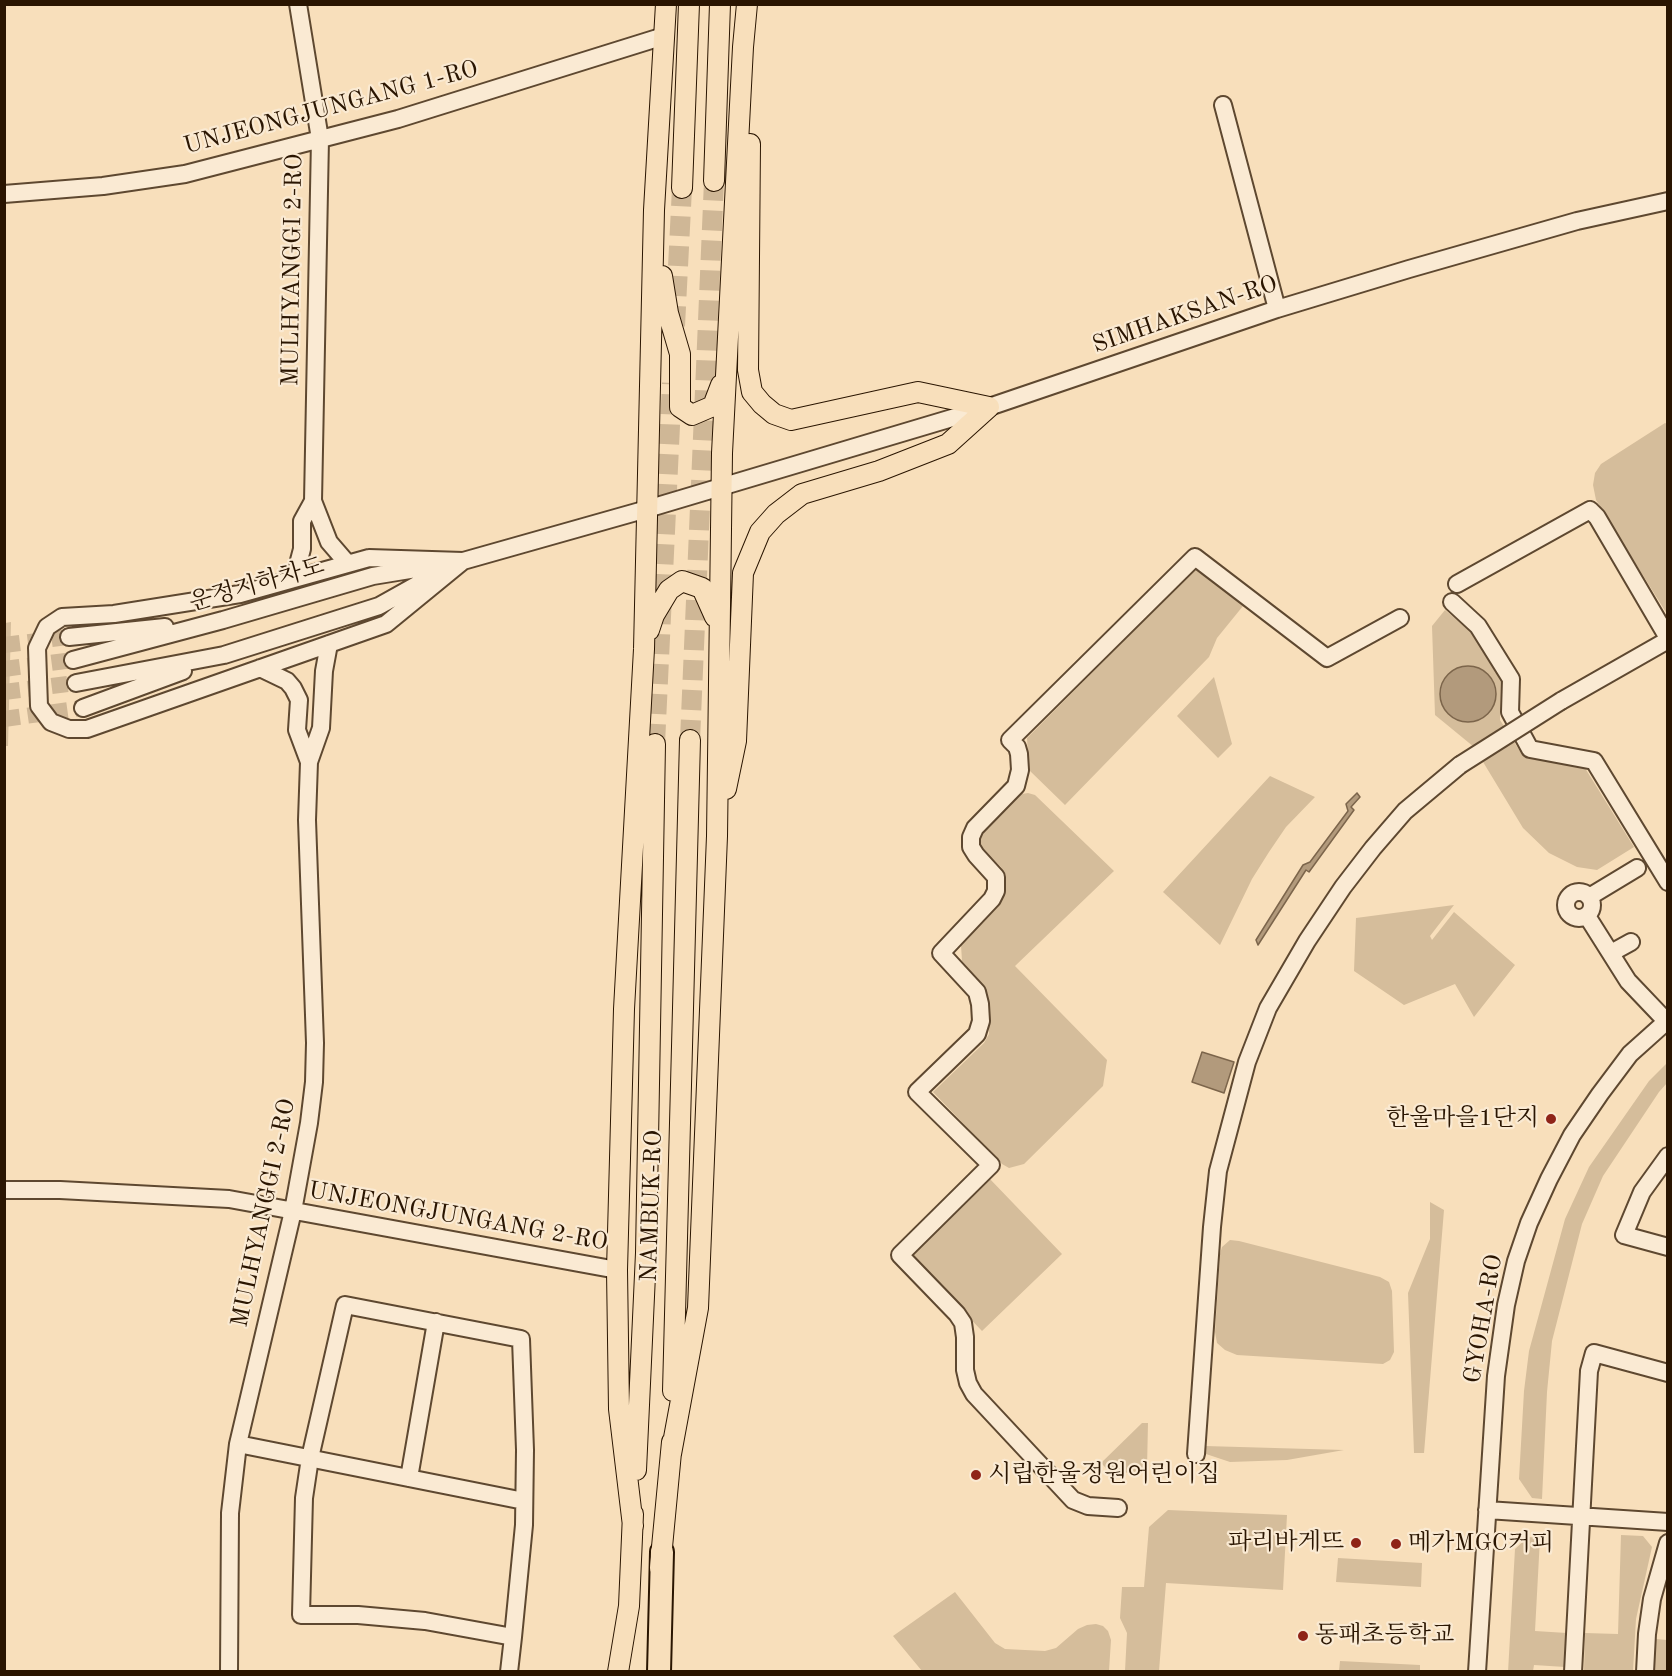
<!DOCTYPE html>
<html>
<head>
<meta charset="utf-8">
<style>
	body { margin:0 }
	#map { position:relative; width:1672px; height:1676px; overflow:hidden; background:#f8dfbb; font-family:"Old Standard TT",serif }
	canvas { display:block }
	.frame { position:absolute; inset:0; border:6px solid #2a1501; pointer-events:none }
</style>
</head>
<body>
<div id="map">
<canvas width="1672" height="1676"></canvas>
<div class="frame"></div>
</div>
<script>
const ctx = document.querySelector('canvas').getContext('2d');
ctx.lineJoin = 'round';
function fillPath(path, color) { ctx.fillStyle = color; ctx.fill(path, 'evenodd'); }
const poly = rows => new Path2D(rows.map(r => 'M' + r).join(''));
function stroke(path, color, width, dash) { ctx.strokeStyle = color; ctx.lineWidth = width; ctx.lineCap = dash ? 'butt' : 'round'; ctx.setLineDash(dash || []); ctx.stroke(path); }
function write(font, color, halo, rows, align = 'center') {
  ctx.font = font + ' "Old Standard TT","Noto Serif KR",serif'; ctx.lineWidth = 4.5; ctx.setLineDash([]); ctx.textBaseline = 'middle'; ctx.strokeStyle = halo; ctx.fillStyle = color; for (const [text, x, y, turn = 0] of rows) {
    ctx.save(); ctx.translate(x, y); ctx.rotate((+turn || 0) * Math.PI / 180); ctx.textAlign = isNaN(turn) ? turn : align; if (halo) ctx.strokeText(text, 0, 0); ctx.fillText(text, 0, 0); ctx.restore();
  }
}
fillPath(poly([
	[1665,423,1667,424,1667,614,1596,500,1593,485,1595,473,1601,464],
	[1197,568,1243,606,1217,638,1209,657,1065,805,1029,770,1027,738],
	[1445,610,1470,631,1501,681,1500,720,1523,756,1585,768,1634,847,1597,870,1577,867,1549,853,1523,828,1474,747,1435,715,1432,626],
	[11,622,8,746,5,746,5,623],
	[1214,677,1232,744,1218,758,1177,716],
	[1270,776,1315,797,1286,827,1269,852,1252,879,1220,945,1163,892],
	[1028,793,1035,795,1114,871,1015,966,1107,1060,1103,1086,1024,1164,1009,1168,1002,1164,933,1092,984,1043,989,1034,988,996,985,987,962,961,961,945,966,939,997,908,1005,891,1004,874,1001,867,982,849,980,841,982,834,1022,794],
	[1454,905,1430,936,1432,940,1454,912,1515,965,1474,1017,1455,984,1404,1005,1354,971,1356,918],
	[1666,1064,1667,1083,1659,1092,1603,1176,1582,1224,1552,1341,1547,1392,1542,1499,1532,1498,1519,1479,1524,1391,1529,1351,1565,1219,1589,1167,1649,1081],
	[989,1178,1062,1254,982,1331,909,1255],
	[1430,1202,1444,1210,1424,1453,1414,1453,1408,1293,1430,1239],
	[1230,1240,1239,1241,1380,1277,1389,1282,1392,1291,1394,1352,1390,1360,1383,1364,1237,1355,1225,1350,1217,1343,1215,1332,1220,1254,1222,1247],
	[1142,1423,1148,1423,1147,1468,1141,1473,1110,1472,1101,1463],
	[1205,1446,1344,1450,1287,1460,1230,1462,1206,1454],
	[1168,1510,1287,1515,1283,1590,1166,1583,1159,1671,1125,1671,1127,1633,1120,1618,1122,1587,1144,1587,1149,1527],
	[1621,1535,1643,1536,1652,1547,1636,1619,1633,1671,1584,1671,1585,1633,1618,1634],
	[1528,1537,1540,1538,1535,1631,1567,1633,1565,1667,1534,1665,1533,1671,1508,1672,1515,1549],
	[1338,1558,1422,1563,1421,1587,1336,1582],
	[955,1592,995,1643,1005,1649,1045,1651,1056,1648,1078,1629,1087,1625,1096,1624,1103,1626,1108,1631,1111,1640,1109,1671,922,1671,893,1636],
	[1656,1639,1667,1640,1667,1671,1654,1671],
	[1340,1661,1420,1665,1420,1671,1339,1671]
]), '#d5bd9b');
const water = poly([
	'1440 694a28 28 0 1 1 56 0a28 28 0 1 1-56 0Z',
	[1357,793,1360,797,1351,807,1354,810,1309,872,1306,870,1258,945,1256,940,1303,865,1310,862,1348,811,1346,804,1357,793],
	[1202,1052,1234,1062,1224,1093,1192,1082,1202,1052]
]);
fillPath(water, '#b29a7c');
stroke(water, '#7c654b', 1.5);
stroke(poly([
	[4,645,69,637],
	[4,669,73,660],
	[4,692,76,683],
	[4,719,83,708]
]), '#cfb796', 16, [16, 8]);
stroke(poly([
	[675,326,682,188],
	[690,740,714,181],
	[655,744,672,383]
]), '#cfb796', 20, [20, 10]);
const minor = poly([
	[298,4,320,139,313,501],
	[1223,105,1277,309],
	[4,194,103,186,185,174,398,119,664,36],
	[369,558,463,561,386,624,87,729,69,729,51,722,39,706,37,648,47,627,62,617,114,614,240,594,369,558],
	[294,579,302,549,302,521,313,501,329,542,348,564],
	[1457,584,1590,510,1597,517,1668,638],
	[1452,602,1478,626,1511,679,1510,712,1530,749,1594,761,1668,882],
	[69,637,165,627],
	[73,660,223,620,373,576,428,567],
	[260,668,287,681,293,688,299,700,297,730,309,762,321,728,324,671,329,644],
	[76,683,224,655,379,606,456,563,647,509,989,407,1277,309,1409,269,1577,221,1668,201],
	[1561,701,1668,640],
	[83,708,183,671],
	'1566 905a13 13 0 1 1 26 0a13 13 0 1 1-26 0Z',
	[1589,897,1637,868],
	[1587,916,1628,981,1668,1023],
	[1611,953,1631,942],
	[1668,1156,1642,1192,1624,1235,1668,1247],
	[4,1190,60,1190,229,1199,617,1270],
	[238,1444,524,1501],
	[1196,1454,1212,1227,1218,1171,1247,1062,1268,1008,1307,941,1343,887,1373,848,1405,811,1460,765],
	[409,1478,436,1322],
	[1118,1508,1088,1506,1073,1500,974,1394,968,1383,965,1370,965,1337,963,1323,957,1314,900,1255,991,1165,917,1092,977,1034,981,1021,980,1004,977,992,941,953,992,899,996,891,996,877,976,855,971,847,971,837,975,828,1016,786,1020,770,1019,754,1017,747,1010,740,1195,557,1327,658,1400,618],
	[1487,1510,1668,1522],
	[229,1672,230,1513,238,1444,293,1211,309,1123,314,1082,315,1043,307,820,309,762],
	[509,1672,513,1637,524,1525,525,1450,521,1339,345,1305,310,1458,304,1498,301,1615,358,1615,425,1621,513,1637],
	[1477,1672,1496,1376,1506,1305,1516,1261,1529,1223,1549,1179,1572,1135,1600,1094,1630,1054,1668,1020],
	[1573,1672,1589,1371,1594,1353,1668,1373],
	[1645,1672,1647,1634,1652,1599,1668,1543]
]);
const major = poly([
	[750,144,748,370,752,392,762,404,774,414,791,420,918,392,989,407],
	[714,181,720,4],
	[682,188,689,4],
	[662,276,668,313,680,354,680,407,692,415,713,406,721,385],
	[649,630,654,615,669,590,682,581,702,588,715,617],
	[726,789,736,741,743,573,760,532,776,514,802,494,879,471,948,444,989,407],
	[673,1391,690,740],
	[671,1454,698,1308,717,836,722,453,743,47,747,4],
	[636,1470,646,1253,655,744],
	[633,1526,619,1409,617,1270,624,1009,644,649,654,210,666,4],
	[660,1568,672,1442],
	[618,1672,629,1606,633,1514]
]);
const highway = poly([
	[659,1672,662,1552]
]);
stroke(minor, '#5e4830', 20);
stroke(major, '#2a1501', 22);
stroke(highway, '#2a1501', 26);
stroke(minor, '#faead3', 16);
stroke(major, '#f8dfbb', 20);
stroke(highway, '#f8dfbb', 22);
const minorBridge = poly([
	[1460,765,1561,701]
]);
stroke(minorBridge, '#5e4830', 20, []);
stroke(minorBridge, '#faead3', 16);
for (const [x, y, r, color] of [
	[1551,1119,6,"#8f2418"],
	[976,1475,6,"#8f2418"],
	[1356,1543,6,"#8f2418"],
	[1396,1544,6,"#8f2418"],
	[1303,1636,6,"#8f2418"]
]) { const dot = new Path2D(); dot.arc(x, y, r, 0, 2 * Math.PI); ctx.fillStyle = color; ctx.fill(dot); stroke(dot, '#faead3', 2); }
write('24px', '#2a1501', '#faead3', [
	["UNJEONGJUNGANG 1-RO",331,108,-15],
	["MULHYANGGI 2-RO",293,270,-89],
	["SIMHAKSAN-RO",1185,315,-19],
	["운정지하차도",257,585,-16],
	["NAMBUK-RO",652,1206,-88],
	["MULHYANGGI 2-RO",264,1213,-78],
	["UNJEONGJUNGANG 2-RO",458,1217,10],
	["GYOHA-RO",1484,1319,-80]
]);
write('24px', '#2a1501', '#faead3', [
	["한울마을1단지",1539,1119,"right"],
	["시립한울정원어린이집",988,1475],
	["파리바게뜨",1344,1543,"right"],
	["메가MGC커피",1408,1544],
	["동패초등학교",1315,1636]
], 'left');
</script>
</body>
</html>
